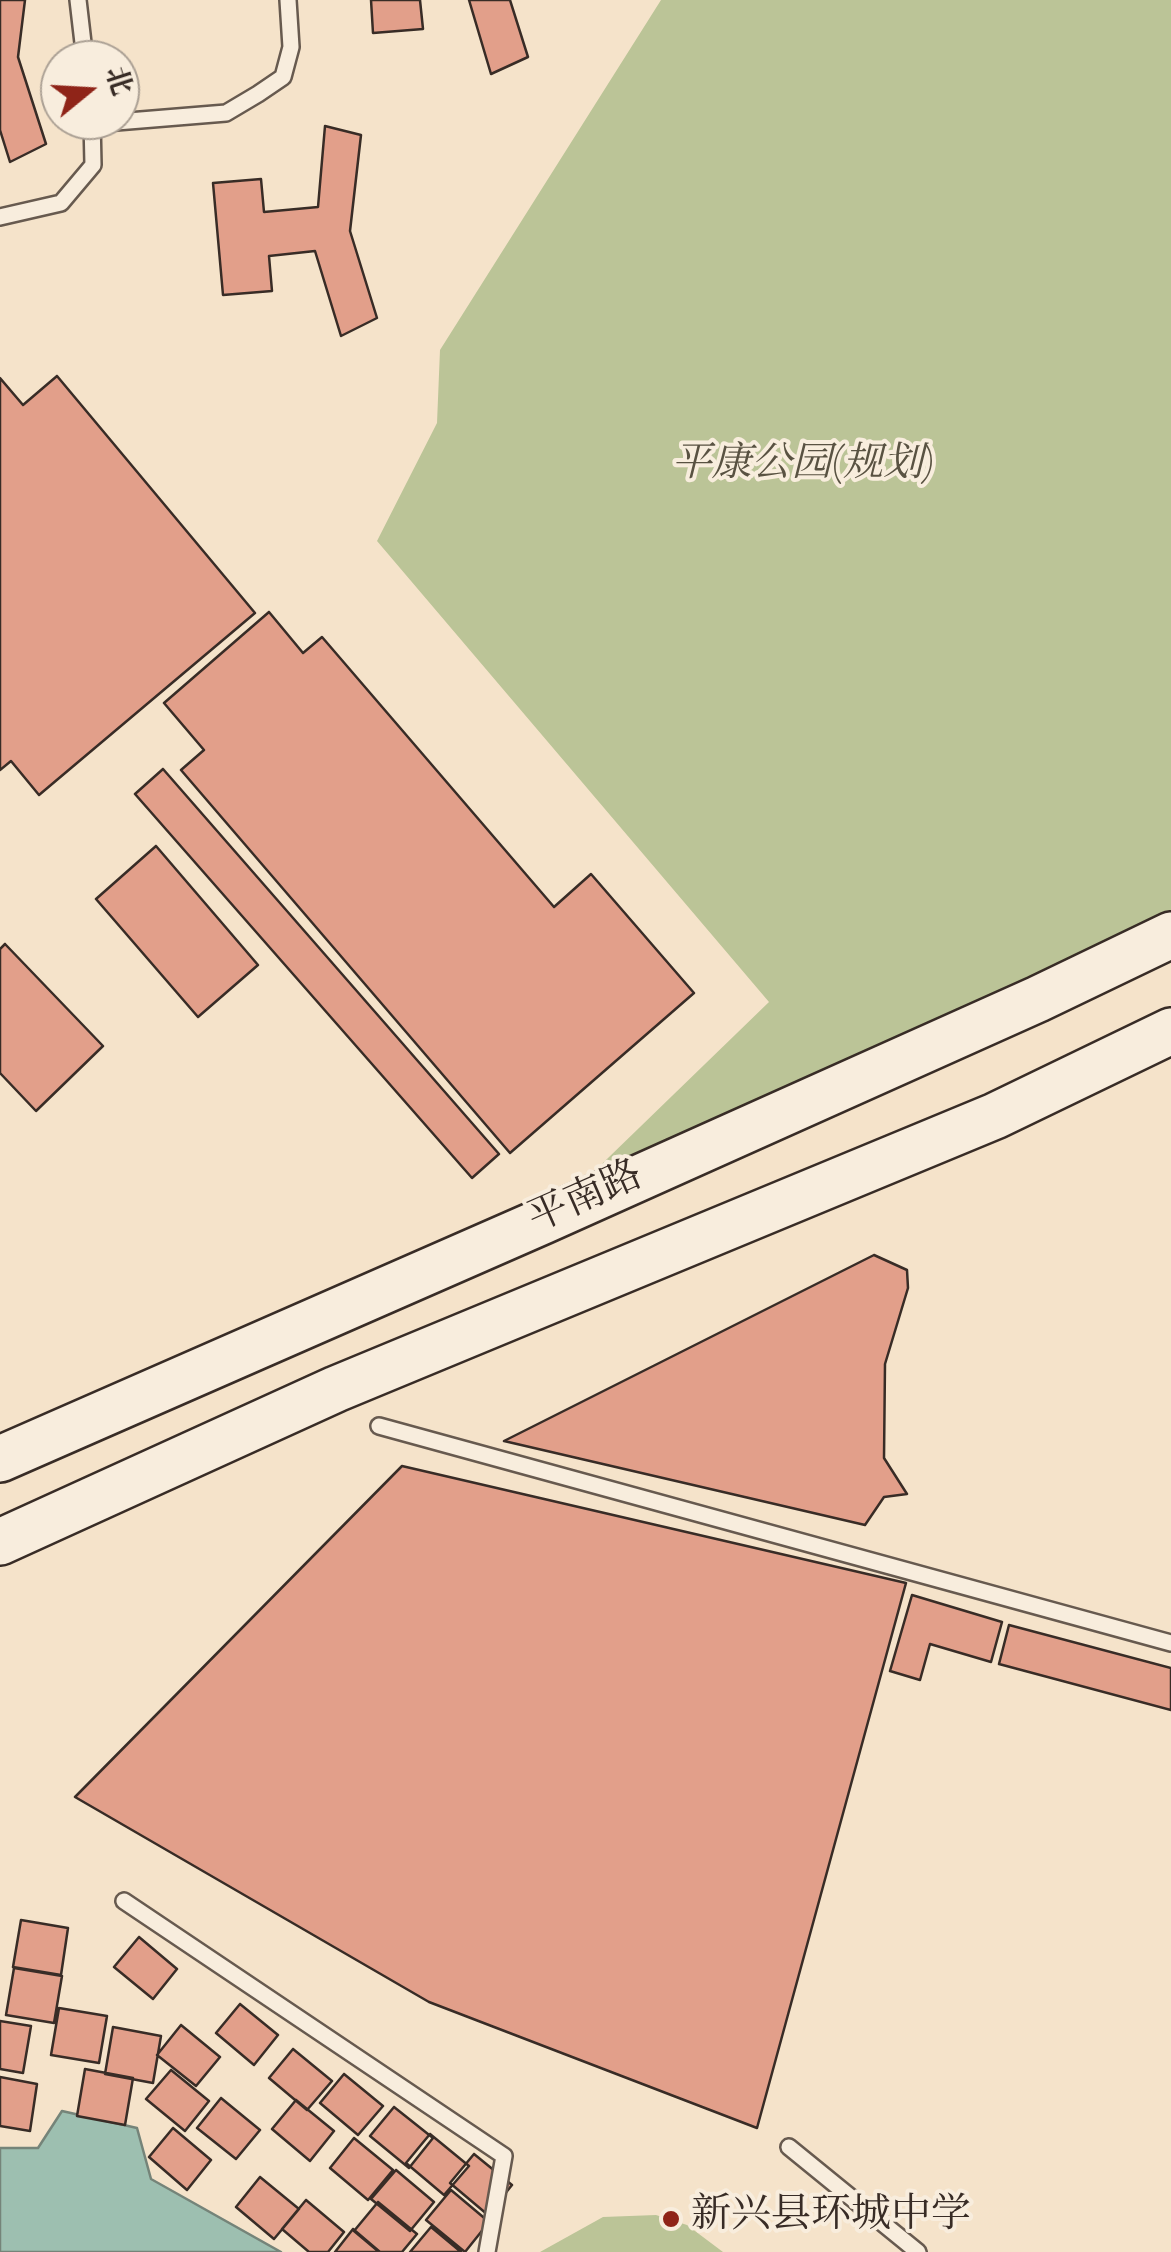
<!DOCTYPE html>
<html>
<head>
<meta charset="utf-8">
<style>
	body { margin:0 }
	#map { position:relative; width:1171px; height:2252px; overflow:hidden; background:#f5e3ca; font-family:"Sorts Mill Goudy","Noto Serif SC",serif }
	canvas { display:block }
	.north { position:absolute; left:40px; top:40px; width:100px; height:100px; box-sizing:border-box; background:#f8eddd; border:2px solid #aba094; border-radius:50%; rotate:72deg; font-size:28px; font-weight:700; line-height:40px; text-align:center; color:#382c26 }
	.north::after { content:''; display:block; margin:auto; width:35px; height:45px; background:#8f2418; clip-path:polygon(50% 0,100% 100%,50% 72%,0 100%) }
</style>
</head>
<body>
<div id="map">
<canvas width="1171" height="2252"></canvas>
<div class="north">北</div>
</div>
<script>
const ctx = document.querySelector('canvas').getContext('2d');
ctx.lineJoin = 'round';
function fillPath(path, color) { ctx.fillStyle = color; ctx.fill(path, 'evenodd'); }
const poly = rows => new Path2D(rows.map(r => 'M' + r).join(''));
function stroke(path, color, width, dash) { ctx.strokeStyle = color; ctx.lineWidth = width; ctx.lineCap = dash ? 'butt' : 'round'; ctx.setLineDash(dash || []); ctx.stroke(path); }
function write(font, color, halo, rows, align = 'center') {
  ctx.font = font + ' "Sorts Mill Goudy","Noto Serif SC",serif'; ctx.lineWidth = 8; ctx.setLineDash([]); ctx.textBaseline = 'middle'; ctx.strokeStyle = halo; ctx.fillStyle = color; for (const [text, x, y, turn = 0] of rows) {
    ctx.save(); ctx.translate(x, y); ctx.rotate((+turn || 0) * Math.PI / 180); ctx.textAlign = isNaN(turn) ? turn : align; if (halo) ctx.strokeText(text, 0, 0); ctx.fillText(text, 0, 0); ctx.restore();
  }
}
fillPath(poly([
	[661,0,1171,0,1171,935,543,1221,769,1002,377,541,437,423,440,350],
	[656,2215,687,2225,723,2252,540,2252,603,2217]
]), '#bbc497');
const water = poly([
	[62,2111,137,2128,151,2179,281,2252,0,2252,0,2148,38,2148,62,2111]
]);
fillPath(water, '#9dbfb0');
stroke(water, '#758479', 2.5);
const building = poly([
	[0,0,25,0,18,57,46,144,10,162,0,130,0,0],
	[371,0,420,0,423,29,373,33,371,0],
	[469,0,510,0,528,57,491,74,469,0],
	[325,126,361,135,350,231,377,318,341,336,315,251,269,256,272,291,223,295,213,183,261,179,264,212,318,207,325,126],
	[57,376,255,613,39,795,11,761,0,770,0,378,23,405,57,376],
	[269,612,303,653,322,637,554,907,591,874,694,993,510,1153,181,770,204,750,164,703,269,612],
	[163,769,499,1154,472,1178,135,794,163,769],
	[156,846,258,965,198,1017,96,899,156,846],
	[5,944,103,1046,36,1111,0,1073,0,949,5,944],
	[874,1255,907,1270,908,1288,885,1364,884,1458,907,1494,884,1497,865,1525,504,1441,874,1255],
	[402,1466,906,1583,757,2128,429,2002,75,1797,402,1466],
	[912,1595,1002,1622,991,1662,930,1644,920,1680,890,1671,912,1595],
	[1009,1625,1171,1668,1171,1710,999,1664,1009,1625],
	[21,1920,68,1928,61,1975,13,1967,21,1920],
	[139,1937,177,1969,153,1999,114,1967,139,1937],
	[14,1968,62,1976,54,2023,6,2015,14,1968],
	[240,2004,278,2035,254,2065,216,2033,240,2004],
	[59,2008,107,2016,99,2063,51,2055,59,2008],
	[0,2021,31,2026,23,2073,0,2069,0,2021],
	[181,2025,220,2057,196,2086,157,2055,181,2025],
	[113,2027,161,2036,153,2083,105,2074,113,2027],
	[293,2049,332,2081,307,2110,269,2078,293,2049],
	[85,2069,133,2078,125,2125,77,2116,85,2069],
	[171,2070,209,2101,185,2131,146,2099,171,2070],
	[344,2074,383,2106,358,2135,320,2103,344,2074],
	[0,2077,37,2084,30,2131,0,2126,0,2077],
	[221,2098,260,2130,236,2159,197,2128,221,2098],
	[296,2100,334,2131,310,2161,272,2129,296,2100],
	[394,2107,433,2138,409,2168,370,2136,394,2107],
	[173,2128,211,2160,187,2190,149,2157,173,2128],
	[430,2134,469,2166,444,2195,406,2163,430,2134],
	[354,2138,393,2170,368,2200,330,2168,354,2138],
	[474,2154,512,2185,488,2215,450,2183,474,2154],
	[396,2170,434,2202,410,2231,371,2199,396,2170],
	[260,2177,299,2209,274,2239,236,2207,260,2177],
	[451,2190,489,2222,465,2252,426,2220,451,2190],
	[306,2200,344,2232,328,2252,309,2252,282,2229,306,2200],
	[378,2202,417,2234,402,2252,379,2252,354,2231,378,2202],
	[431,2227,461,2252,410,2252,431,2227],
	[353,2229,380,2252,335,2252,353,2229]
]);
fillPath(building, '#e29f8a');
stroke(building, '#382c26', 2.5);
const lane = poly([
	[78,0,85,60],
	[92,124,226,113,258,94,283,77,291,47,288,0],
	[0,217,61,203,93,165,92,120],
	[379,1426,1171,1643],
	[124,1901,504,2156,487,2252],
	[789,2147,918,2252]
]);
const secondary = poly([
	[0,1459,543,1221,1038,999,1171,935],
	[0,1542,336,1389,995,1116,1171,1031]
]);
stroke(lane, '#675a4f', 20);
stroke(secondary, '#382c26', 50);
stroke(lane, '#f8eddd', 15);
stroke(secondary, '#f8eddd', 45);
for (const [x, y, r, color] of [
	[671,2219,10,"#8f2418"]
]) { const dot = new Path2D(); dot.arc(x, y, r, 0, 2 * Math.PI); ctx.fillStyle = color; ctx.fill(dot); stroke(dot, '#f8eddd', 4); }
write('italic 40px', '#595242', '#f8eddd', [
	["平康公园(规划)",803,468]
]);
write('40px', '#382c26', '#f8eddd', [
	["平南路",587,1201,-24]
]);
write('40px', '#382c26', '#f8eddd', [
	["新兴县环城中学",691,2219]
], 'left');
</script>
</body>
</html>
